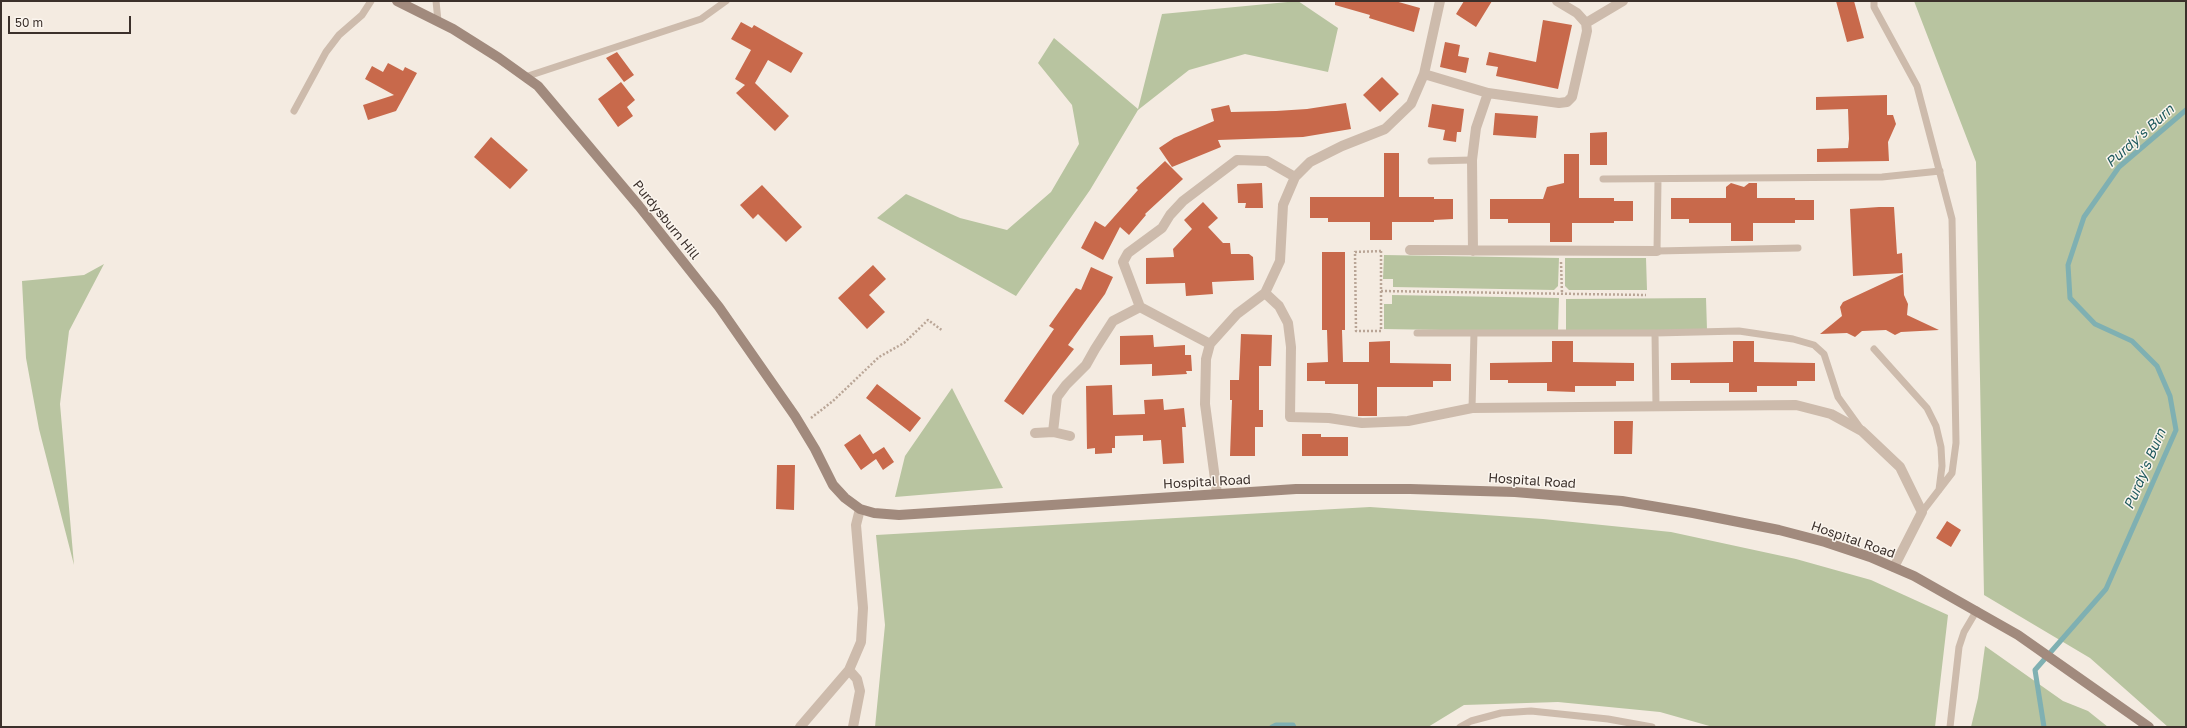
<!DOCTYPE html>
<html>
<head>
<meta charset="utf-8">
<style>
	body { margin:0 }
	#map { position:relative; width:2187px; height:728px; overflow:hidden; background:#f4ebe1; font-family:"Golos Text",sans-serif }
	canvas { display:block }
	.frame { position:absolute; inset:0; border:2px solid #3b302b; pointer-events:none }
	.scale { position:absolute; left:8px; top:16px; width:123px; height:18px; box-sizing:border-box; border:2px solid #3b302b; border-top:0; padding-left:5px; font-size:12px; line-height:14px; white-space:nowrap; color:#3b302b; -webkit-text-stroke:3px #fbf5ee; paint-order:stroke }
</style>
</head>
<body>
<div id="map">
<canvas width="2187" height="728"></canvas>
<div class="frame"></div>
<div class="scale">50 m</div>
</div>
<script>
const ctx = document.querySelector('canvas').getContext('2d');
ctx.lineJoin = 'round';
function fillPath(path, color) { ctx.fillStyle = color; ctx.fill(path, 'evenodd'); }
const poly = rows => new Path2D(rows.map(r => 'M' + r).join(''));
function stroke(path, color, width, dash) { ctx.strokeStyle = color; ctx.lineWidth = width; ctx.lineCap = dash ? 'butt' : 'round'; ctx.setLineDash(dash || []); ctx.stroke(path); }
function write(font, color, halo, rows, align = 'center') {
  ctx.font = font + ' "Golos Text",sans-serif'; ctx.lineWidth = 3; ctx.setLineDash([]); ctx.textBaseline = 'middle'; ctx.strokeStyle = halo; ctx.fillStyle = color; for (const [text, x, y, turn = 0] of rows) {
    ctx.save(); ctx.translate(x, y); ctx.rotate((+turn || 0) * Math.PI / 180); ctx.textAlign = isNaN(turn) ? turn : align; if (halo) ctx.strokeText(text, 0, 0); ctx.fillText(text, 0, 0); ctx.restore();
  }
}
fillPath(poly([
	[1298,1,1338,28,1328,72,1245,54,1189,70,1138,110,1090,190,1016,296,877,218,906,194,960,218,1007,230,1051,192,1079,144,1072,105,1038,63,1054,38,1138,109,1162,14],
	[1914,1,2186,1,2186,727,2168,727,2090,658,1984,595,1976,162],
	[1384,255,1559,258,1558,286,1554,290,1393,287,1393,279,1383,279],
	[1565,258,1646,258,1647,290,1569,290,1565,286],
	[104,264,69,331,60,404,74,565,39,429,26,358,22,281,84,275],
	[1392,295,1559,298,1558,332,1384,329,1384,304,1392,304],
	[1706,298,1707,330,1566,331,1566,299],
	[952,388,1003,488,895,497,905,456],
	[1370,507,1543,519,1671,532,1796,559,1871,580,1948,615,1935,727,1713,727,1660,712,1558,702,1464,705,1428,727,875,727,885,625,876,535],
	[1985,646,2063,701,2088,711,2108,727,1971,727,1978,698]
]), '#b8c4a0');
stroke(poly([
	[1272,727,1276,725,1293,725,1294,727],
	[2044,727,2035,670,2106,589,2176,430,2170,396,2157,366,2132,341,2095,324,2070,298,2068,265,2084,217,2119,167,2186,110]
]), '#7fb0b2', 5);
fillPath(poly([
	[1335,1,1395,1,1420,8,1414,32,1369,18,1370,15,1335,5],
	[1464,1,1492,1,1476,27,1456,14],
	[1836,1,1854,1,1864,38,1847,42],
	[1543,20,1572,25,1558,89,1496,76,1498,67,1486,65,1489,52,1536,62],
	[741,22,752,28,754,25,803,53,791,73,768,60,755,83,789,116,775,131,736,93,745,85,735,79,751,50,731,39],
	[1445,42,1460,45,1458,56,1469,58,1466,73,1440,67],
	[617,52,634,75,624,82,606,58],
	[388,63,403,71,405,67,417,73,396,111,368,120,363,105,394,95,365,79,372,66,383,72],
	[1382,77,1399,94,1380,112,1363,95],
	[621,82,635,100,627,107,633,116,618,127,598,99],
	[1887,95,1887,115,1893,115,1896,124,1888,142,1889,161,1817,162,1817,149,1848,148,1849,139,1848,109,1816,110,1816,97],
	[1346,103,1351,129,1303,137,1218,140,1221,147,1172,167,1159,148,1174,138,1214,121,1211,109,1229,105,1231,112,1276,111,1307,109],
	[1432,104,1464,109,1461,132,1457,132,1456,142,1443,140,1445,130,1428,127],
	[1495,113,1538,116,1536,138,1493,135],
	[1607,132,1607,165,1590,165,1590,133],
	[491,137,528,170,510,189,474,157],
	[1384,153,1399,153,1399,197,1434,197,1434,199,1453,199,1453,219,1434,220,1434,222,1392,222,1392,240,1370,240,1370,222,1328,222,1328,218,1310,218,1310,197,1384,197],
	[1564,154,1579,154,1579,198,1614,198,1614,201,1633,201,1633,221,1614,221,1614,223,1572,223,1572,242,1550,242,1550,223,1508,223,1508,219,1490,219,1490,199,1543,199,1547,187,1564,183],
	[1165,161,1183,179,1145,214,1146,215,1129,235,1120,227,1103,260,1081,248,1095,221,1105,227,1138,190,1136,188],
	[1262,183,1263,208,1245,208,1246,203,1238,203,1237,184],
	[1731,183,1744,187,1749,183,1757,183,1757,198,1795,198,1795,200,1814,200,1814,220,1795,220,1795,223,1753,223,1753,241,1731,241,1731,223,1689,223,1689,219,1671,219,1671,198,1726,198,1726,187],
	[762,185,802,227,786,242,758,214,753,219,740,205],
	[1203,202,1218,218,1208,227,1223,243,1230,243,1231,254,1249,254,1253,257,1254,280,1212,282,1213,294,1186,296,1185,283,1146,284,1146,258,1174,257,1173,249,1192,229,1184,220],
	[1879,207,1894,207,1897,254,1902,253,1903,273,1853,276,1850,209],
	[1322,252,1345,252,1345,330,1342,330,1343,362,1369,362,1369,342,1390,341,1390,363,1451,364,1451,381,1433,381,1433,387,1377,387,1377,416,1358,416,1358,384,1325,384,1325,381,1307,381,1307,363,1328,362,1327,330,1322,330],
	[873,265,886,279,869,295,885,312,867,329,838,298],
	[1091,267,1113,277,1105,294,1068,345,1074,349,1023,415,1004,401,1054,329,1049,326,1076,288,1081,290],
	[1903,274,1904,295,1908,304,1907,315,1939,330,1901,332,1895,335,1886,330,1862,331,1855,337,1847,333,1820,334,1842,316,1840,307,1843,302],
	[1241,334,1272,335,1271,366,1259,366,1259,410,1263,410,1263,427,1255,427,1255,456,1230,456,1232,400,1230,400,1230,380,1239,380],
	[1153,335,1154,347,1185,345,1185,355,1191,355,1192,371,1186,371,1187,374,1152,376,1152,364,1120,365,1120,336],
	[1552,341,1573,341,1573,362,1634,363,1634,381,1616,381,1616,386,1575,386,1575,392,1547,391,1547,383,1508,383,1508,380,1490,380,1490,363,1552,362],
	[1733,341,1754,341,1754,362,1815,363,1815,381,1797,381,1797,386,1757,386,1757,392,1729,392,1729,383,1690,383,1690,380,1671,380,1671,363,1733,362],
	[877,384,921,418,910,432,866,398],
	[1112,385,1113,415,1145,414,1144,400,1163,399,1164,410,1184,408,1186,427,1182,427,1184,463,1163,464,1161,440,1143,441,1143,435,1115,436,1115,448,1112,448,1112,453,1095,454,1095,448,1087,449,1086,386],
	[1614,421,1633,421,1632,454,1614,454],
	[860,434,873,454,884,447,894,462,883,470,876,459,861,470,844,445],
	[1302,434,1321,434,1321,437,1348,437,1348,456,1302,456],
	[777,465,795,465,794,510,776,509],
	[1947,521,1961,530,1951,547,1936,538]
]), '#c8694b');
stroke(poly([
	[1381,251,1381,331,1356,331,1355,252,1381,251],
	[1561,262,1562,294],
	[1381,291,1646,295],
	[811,418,833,401,879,357,904,343,928,320,943,331]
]), '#b9a596', 2.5, [2, 2]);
stroke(poly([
	[436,1,438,21],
	[1874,1,1874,7,1917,86,1952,219,1956,443,1952,473,1922,512],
	[525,77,701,19,726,1],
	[294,111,326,52,339,35,362,15,371,1],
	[1431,161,1472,160],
	[1603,179,1882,177,1940,171],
	[1658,180,1657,251,1798,248],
	[1417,333,1655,333,1656,407],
	[1655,333,1739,331,1793,339,1814,345,1824,354,1838,397,1861,429],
	[1874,349,1927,408,1936,426,1941,447,1942,466,1939,490],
	[1472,408,1474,333],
	[1460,727,1471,721,1501,713,1531,711,1608,719,1652,727],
	[1950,727,1959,647,1964,632,1977,610]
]), '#cdbbac', 7);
stroke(poly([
	[1586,23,1623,1],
	[1424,74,1488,93,1559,103,1567,102,1572,97,1587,31,1586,23,1577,13,1557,1],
	[1410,250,1657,251],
	[1473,251,1472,160,1476,128,1488,93],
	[1265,293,1279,306,1288,323,1291,347,1290,417,1329,418,1362,423,1408,421,1472,408,1796,405,1831,414,1862,431,1900,467,1922,512,1894,567],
	[1210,344,1140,307,1123,262,1128,253,1162,228,1170,215,1183,201,1237,160,1267,161,1295,177],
	[1053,432,1057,397,1066,385,1086,365,1095,349,1113,321,1140,307],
	[1035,433,1053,432,1070,436],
	[1217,494,1205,404,1206,359,1210,344,1237,314,1265,293,1280,261,1283,205,1295,177,1310,162,1342,146,1385,129,1411,104,1424,74,1440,1],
	[849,670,857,679,860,691,853,727],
	[800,727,849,670,861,642,863,608,856,525,860,509]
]), '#cdbbac', 10);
stroke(poly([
	[397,1,453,29,499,58,538,86,639,206,719,307,795,416,815,449,833,485,845,498,860,509,874,513,899,515,1296,489,1410,489,1515,492,1622,501,1693,513,1779,530,1825,542,1870,557,1914,576,2018,635,2149,727]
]), '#a18a7d', 10);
write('13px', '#3b302b', '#fbf5ee', [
	["Purdysburn Hill",666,220,51],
	["Hospital Road",1532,481,4],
	["Hospital Road",1207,482,-3],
	["Hospital Road",1853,540,19]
]);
write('italic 14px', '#1f5a5e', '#fbf5ee', [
	["Purdy's Burn",2140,136,-42],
	["Purdy's Burn",2145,469,-67]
]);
</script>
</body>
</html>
